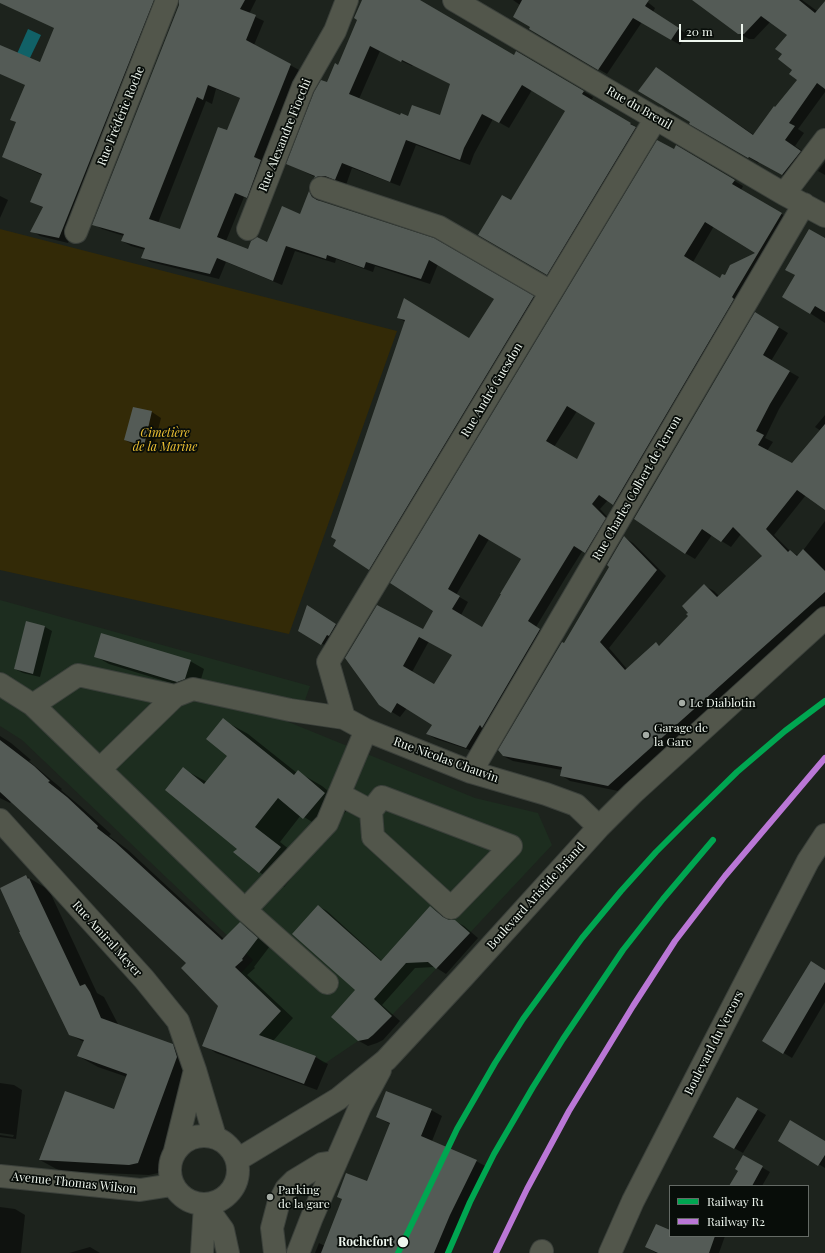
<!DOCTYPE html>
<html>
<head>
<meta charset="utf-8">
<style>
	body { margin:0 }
	#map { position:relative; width:825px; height:1253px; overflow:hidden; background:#1d231d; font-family:"Playfair Display",serif }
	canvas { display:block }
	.legend { position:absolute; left:669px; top:1185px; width:140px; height:52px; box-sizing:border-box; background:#080d09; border:1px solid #646a65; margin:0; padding:5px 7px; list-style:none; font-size:12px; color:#eef6ee }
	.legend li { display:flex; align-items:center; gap:8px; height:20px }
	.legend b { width:20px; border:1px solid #646a65 }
	.scale { position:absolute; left:679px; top:24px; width:64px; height:18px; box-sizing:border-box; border:2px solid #eef6ee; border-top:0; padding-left:5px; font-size:12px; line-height:14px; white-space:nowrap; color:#eef6ee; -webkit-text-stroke:3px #080d09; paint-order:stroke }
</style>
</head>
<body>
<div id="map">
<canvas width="825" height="1253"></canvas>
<ul class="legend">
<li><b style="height:5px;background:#00a651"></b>Railway R1</li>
<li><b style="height:5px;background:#ba77d6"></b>Railway R2</li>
</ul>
<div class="scale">20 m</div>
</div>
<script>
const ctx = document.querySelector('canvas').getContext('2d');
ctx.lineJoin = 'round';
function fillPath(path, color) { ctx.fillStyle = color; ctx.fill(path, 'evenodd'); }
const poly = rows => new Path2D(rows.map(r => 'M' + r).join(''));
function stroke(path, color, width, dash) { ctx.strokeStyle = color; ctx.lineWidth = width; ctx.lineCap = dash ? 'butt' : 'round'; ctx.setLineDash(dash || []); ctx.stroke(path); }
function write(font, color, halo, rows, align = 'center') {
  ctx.font = font + ' "Playfair Display",serif'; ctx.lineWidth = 3.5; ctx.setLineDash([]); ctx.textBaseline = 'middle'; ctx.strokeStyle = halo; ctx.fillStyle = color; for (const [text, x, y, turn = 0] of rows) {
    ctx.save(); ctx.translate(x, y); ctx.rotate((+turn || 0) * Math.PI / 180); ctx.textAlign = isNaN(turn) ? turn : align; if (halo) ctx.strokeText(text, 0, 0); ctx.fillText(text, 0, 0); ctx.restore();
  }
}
fillPath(poly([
	[0,600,310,686,303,706,290,710,286,721,475,798,538,813,552,845,436,969,373,1035,368,1039,358,1041,324,1064,316,1056,250,1032,261,1033,281,1011,241,973,253,960,22,740,0,726]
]), '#1d2d1f');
fillPath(poly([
	[0,229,397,331,289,634,0,570]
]), '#332a07');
fillPath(poly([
	[28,29,41,35,28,62,16,56]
]), '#116167');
fillPath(poly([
	[7,0,164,0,68,243,40,236,32,231,44,208,31,202,42,175,3,157,17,123,26,85,0,74,0,46,41,64,55,28],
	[180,0,256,0,249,14,264,21,254,45,299,70,263,162,256,202,244,197,226,241,248,251,268,243,301,215,309,192,318,197,320,202,433,239,542,302,378,574,370,569,337,540,405,322,398,317,470,339,495,298,438,264,430,284,375,266,373,272,336,259,335,263,295,251,282,285,226,262,219,279,151,262,143,258,146,250,131,246,122,241,124,236,102,229,93,224,180,5],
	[216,89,240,98,227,132,181,231,158,223,206,101,212,104],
	[363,0,419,0,514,56,516,52,593,97,591,101,640,129,557,280,479,235,512,202,566,110,532,90,509,128,493,119,474,154,470,165,416,145,400,186,352,168,346,185,325,183,315,177,288,164,327,84,339,66,359,20],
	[380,51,412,66,413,65,451,84,440,117,408,117,400,116,359,99],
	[513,0,645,0,655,8,653,12,687,34,680,45,642,22,607,74,530,29,531,27,520,5],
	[694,0,802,0,824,16,825,15,825,92,798,129,804,133,795,146,807,154,790,179,759,161,758,163,748,157,692,122,656,68,754,135,798,80,794,70,783,54,789,35,771,21,754,39,749,39,738,33],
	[674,151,686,152,743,186,741,190,790,219,622,509,608,500,600,509,614,524,594,557,583,550,566,577,536,627,549,635,476,752,436,739,427,734,433,724,407,708,400,717,392,712,346,658,423,630],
	[714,226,757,253,721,279,693,262],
	[577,411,596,423,577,460,554,447],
	[489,539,522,559,483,628,461,615,468,602,456,595],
	[429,641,453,655,435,685,412,672],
	[825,162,825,175,818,171],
	[0,196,8,200,0,218],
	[825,239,825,323,784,296],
	[765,319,788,333,771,361,799,377,779,409,765,438,773,442,767,451,792,465,821,431,815,427,825,415,825,508,806,495,774,535,790,551,799,556,825,521,825,606,618,791,570,781,561,775,562,770,513,761,503,756,565,645,611,567,624,537,633,543,666,576,609,648,627,669,656,644,660,646,690,616,705,586,714,591,719,596,763,556,741,534,731,547,712,535,695,559,685,553],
	[134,408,152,412,161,418,153,450,134,445,125,440],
	[316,612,345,630,331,649,299,630],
	[27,623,45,627,52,631,40,677,23,673,15,669],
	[95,656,190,661,204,669,199,686,191,689,109,664],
	[223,720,248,734,297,773,298,772,322,786,349,808,328,832,301,815,280,842,305,862,284,887,259,872,238,848,183,769,207,782,228,756],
	[0,736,11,743,31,760,29,761,62,789,61,790,80,806,111,834,109,836,128,850,224,939,240,923,253,931,270,946,254,967,255,968,247,975,293,1018,273,1041,315,1057,328,1064,317,1090,216,1053,204,1045,219,1006,187,963,12,801,10,803,0,798],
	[26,876,49,890,97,993,104,997,119,1026,172,1045,192,1057,196,1068,158,1173,149,1175,60,1171,40,1160,114,1110,127,1077,98,1067,78,1056,84,1042,69,1034],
	[318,906,327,911,382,961,430,907,439,912,449,921,455,921,464,926,478,938,446,974,435,967,415,968,382,1005,400,1021,383,1040,377,1043,368,1046,359,1041,356,989],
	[825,971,825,1002,792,1058,764,1041],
	[0,1083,14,1085,22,1090,16,1139,0,1137,0,1135,13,1137,14,1135,0,1133],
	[738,1098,766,1115,743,1153,714,1137],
	[431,1110,442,1116,432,1141,476,1161,487,1167,461,1221,447,1253,315,1253,319,1243,325,1246,368,1183,390,1124,377,1117],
	[779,1140,825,1142,825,1168],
	[743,1156,770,1172,762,1186,730,1186,739,1171],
	[0,1207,15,1209,25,1215,21,1253,0,1253],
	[670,1231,670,1236,725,1236,719,1253,656,1253,646,1247],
	[90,1247,100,1253,69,1253]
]), '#0007');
fillPath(poly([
	[0,0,154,0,59,238,30,232,43,207,30,202,42,174,2,157,16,122,10,120,25,85,0,74,0,45,40,62,54,28,0,3],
	[179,0,245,0,240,9,256,15,246,40,291,64,254,157,261,160,247,198,235,193,217,237,248,249,251,241,257,237,267,242,282,206,300,214,309,191,312,197,317,200,434,238,534,296,369,570,333,546,336,540,331,537,405,320,397,318,404,298,469,338,494,299,429,260,421,279,366,262,364,268,327,255,326,259,286,246,273,281,217,258,210,274,141,258,145,248,121,241,124,234,92,225,179,5],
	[208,85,240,98,227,130,218,127,180,229,149,219,197,97,203,100],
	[362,0,420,0,514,55,516,51,584,91,582,94,631,123,630,124,636,127,547,275,478,235,502,195,511,200,565,111,522,85,499,123,482,114,464,148,460,160,406,140,390,182,342,163,335,180,325,176,319,176,314,178,315,176,286,164,314,92,321,80,327,82,335,63,338,65,357,20,354,18],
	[370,46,401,62,402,60,450,84,440,115,412,105,408,116,401,113,400,115,349,94],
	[522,0,649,0,645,6,679,28,671,40,633,18,598,70,529,29,530,27,513,17],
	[692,0,799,0,815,13,825,1,825,89,817,83,789,123,795,126,785,140,801,151,782,175,749,157,748,158,689,124,690,122,638,91,656,67,753,135,774,106,775,107,797,80,789,74,792,70,778,59,782,54,775,49,787,35,761,16,744,34,738,34],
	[657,140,674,149,676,145,735,180,732,184,782,213,732,297,734,299,613,505,599,495,592,504,606,518,585,553,574,546,528,621,540,629,482,728,480,725,466,748,426,734,432,725,397,703,391,713,379,705,345,658,377,605,423,629,433,611,390,583],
	[705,222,755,253,730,265,725,275,722,274,720,278,684,256],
	[567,406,595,423,577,459,546,441],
	[479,534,521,559,500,594,501,594,482,627,452,609,460,596,448,589],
	[419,637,452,655,434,684,403,666],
	[809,229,825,238,825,312,815,306,810,314,782,297,795,275,785,270],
	[755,312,779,327,763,355,790,371,770,404,756,431,764,435,758,445,792,463,825,424,825,510,797,490,766,529,788,552,790,550,797,556,803,549,825,571,825,592,608,786,560,776,562,767,503,756,498,750,562,642,564,643,609,567,607,565,624,536,657,570,600,642,625,670,656,642,659,646,688,616,686,614,688,613,682,606,704,584,717,597,762,556,733,527,721,542,702,529,685,554,634,519],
	[133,407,152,411,144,446,124,440],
	[307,605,336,624,329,636,327,635,321,645,298,631],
	[26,621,45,626,33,674,14,669],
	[101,633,191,660,185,679,177,682,94,657],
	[223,718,294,775,298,770,325,793,303,819,278,798,255,827,281,847,259,873,233,852,237,849,165,790,183,767,204,784,227,756,206,739],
	[0,740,34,766,50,781,48,782,67,797,98,826,97,828,115,842,222,940,240,922,258,938,242,959,243,960,235,967,281,1011,259,1035,316,1056,304,1084,202,1046,218,1006,181,968,186,963,0,792],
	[26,875,28,879,29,878,80,986,85,984,90,992,101,1018,173,1044,177,1057,138,1163,129,1165,39,1160,65,1091,114,1109,127,1074,77,1056,84,1040,69,1035,19,932,20,932,0,888],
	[318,905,381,961,430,906,443,917,449,920,455,920,470,933,436,969,428,962,406,963,374,999,392,1016,373,1035,368,1039,358,1041,331,1017,355,990,292,934],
	[811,961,825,970,825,982,783,1054,762,1041],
	[386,1091,432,1109,421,1136,477,1160,450,1215,434,1253,321,1253,342,1199,337,1197,346,1173,367,1181,390,1123,376,1117],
	[737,1097,758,1109,734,1149,713,1137],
	[790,1120,825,1141,825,1155,818,1166,778,1141],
	[743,1155,763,1166,752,1186,729,1186,738,1171,735,1169],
	[656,1224,670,1230,670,1236,715,1236,709,1253,658,1253,645,1247]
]), '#545b56');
const minor = poly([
	[454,0,784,194,825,216],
	[321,188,439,227,551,292],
	[784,194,825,140],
	[248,229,303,87,335,31,347,0],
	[76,232,167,0],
	[0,684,33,705,245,910,327,823,366,730],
	[33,705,78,675,175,696],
	[100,769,175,696,193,689,290,710,344,718],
	[471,772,804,204],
	[339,794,371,811],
	[382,797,511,846,451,908,373,837,371,811,382,797],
	[0,820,144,979,178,1021,195,1070],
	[599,827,576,805,546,794,471,772,366,730,344,718,328,662,656,118],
	[245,910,327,983],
	'170 1170a34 34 0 1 1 68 0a34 34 0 1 1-68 0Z',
	[175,1151,195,1070,215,1137],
	[237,1160,338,1099,386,1060,463,977,599,827,633,793,825,618],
	[0,1176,140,1190,172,1185],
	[205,1205,223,1230,228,1253],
	[202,1253,205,1205],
	[275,1253,272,1228,278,1205,286,1189,294,1181,322,1164,336,1162],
	[298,1253,312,1217,360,1107,380,1070],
	[541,1253,542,1251],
	[610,1253,633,1201,712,1047,808,861,825,835]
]);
stroke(minor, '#3b403b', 24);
stroke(minor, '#52564b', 22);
const rail = poly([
	[496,1253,527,1189,569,1111,633,1006,675,941,725,876,825,758]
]);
stroke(rail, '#565a51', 4.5);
stroke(rail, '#080d09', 3, [9]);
stroke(poly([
	[398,1253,457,1129,495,1063,523,1019,582,938,621,891,656,852,689,819,737,772,785,731,825,701],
	[448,1253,470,1202,494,1154,533,1087,563,1039,623,950,663,899,713,840]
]), '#00a651', 6);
stroke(poly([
	[496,1253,527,1189,569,1111,633,1006,675,941,725,876,825,758]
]), '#ba77d6', 6);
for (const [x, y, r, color] of [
	[682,703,4,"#a5aca5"],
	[646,735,4,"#a5aca5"],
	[270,1197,4,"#a5aca5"],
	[403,1242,6,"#eef6ee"]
]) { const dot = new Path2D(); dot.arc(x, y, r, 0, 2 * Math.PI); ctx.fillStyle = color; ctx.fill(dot); stroke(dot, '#080d09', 1.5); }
write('12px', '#eef6ee', '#080d09', [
	["Rue du Breuil",639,108,30],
	["Rue Frédéric Roche",121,116,-68],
	["Rue Alexandre Fiocchi",285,135,-68],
	["Rue André Guesdon",492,390,-59],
	["Rue Charles Colbert de Terron",637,488,-60],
	["Rue Nicolas Chauvin",446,760,20],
	["Boulevard Aristide Briand",536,896,-48],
	["Rue Amiral Meyer",107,939,48],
	["Boulevard du Vercors",714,1043,-63],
	["Avenue Thomas Wilson",74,1183,6]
]);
write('italic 12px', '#eec233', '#080d09', [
	["Cimetière",165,433],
	["de la Marine",165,447]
]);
write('12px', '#eef6ee', '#080d09', [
	["Le Diablotin",690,703],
	["Garage de",654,728],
	["la Gare",654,742],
	["Parking",278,1190],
	["de la gare",278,1204]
], 'left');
write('bold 12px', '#eef6ee', '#080d09', [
	["Rochefort",393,1242]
], 'right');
</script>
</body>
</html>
